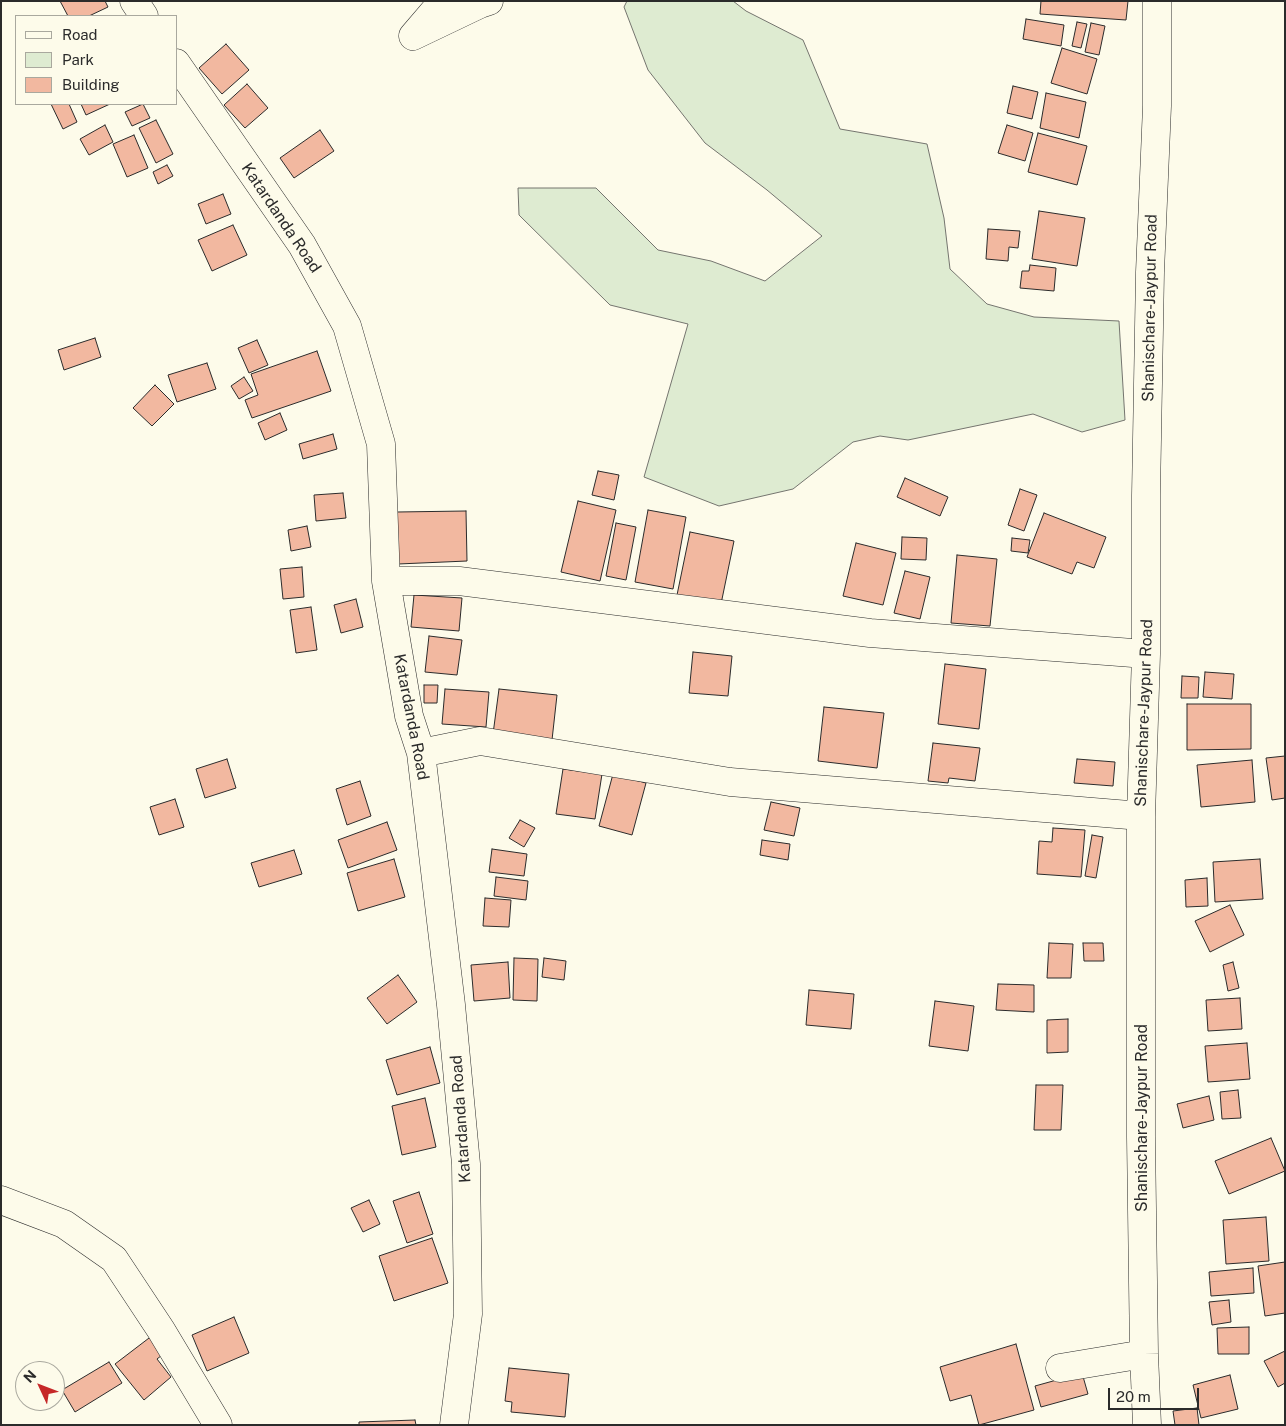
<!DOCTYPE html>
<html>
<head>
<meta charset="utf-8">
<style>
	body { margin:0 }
	#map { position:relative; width:1286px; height:1426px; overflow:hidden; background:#fdfbea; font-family:"Public Sans",sans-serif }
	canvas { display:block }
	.frame { position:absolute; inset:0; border:2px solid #2b2b2b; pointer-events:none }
	.legend { position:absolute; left:15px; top:15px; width:162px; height:90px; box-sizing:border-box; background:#fdfbea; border:1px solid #a9a89e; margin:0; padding:6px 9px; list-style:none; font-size:15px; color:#2b2b2b }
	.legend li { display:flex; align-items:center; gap:10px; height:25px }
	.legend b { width:25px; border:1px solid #a9a89e }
	.north { position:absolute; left:15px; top:1361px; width:50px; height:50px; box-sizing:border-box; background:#fdfbea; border:1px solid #a9a89e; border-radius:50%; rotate:313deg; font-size:14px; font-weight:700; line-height:20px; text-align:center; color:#2b2b2b }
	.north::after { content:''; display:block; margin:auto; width:18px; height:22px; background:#c62828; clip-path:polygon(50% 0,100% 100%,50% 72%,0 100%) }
	.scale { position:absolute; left:1108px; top:1388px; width:91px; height:22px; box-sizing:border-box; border:2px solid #2b2b2b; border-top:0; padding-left:6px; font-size:15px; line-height:18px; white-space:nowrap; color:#2b2b2b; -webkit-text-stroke:4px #fdfbea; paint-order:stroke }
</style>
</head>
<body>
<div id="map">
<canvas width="1286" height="1426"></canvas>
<div class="frame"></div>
<ul class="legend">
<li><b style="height:6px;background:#fdfbea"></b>Road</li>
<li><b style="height:14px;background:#deebd1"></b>Park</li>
<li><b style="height:14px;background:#f2b8a0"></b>Building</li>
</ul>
<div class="north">N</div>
<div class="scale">20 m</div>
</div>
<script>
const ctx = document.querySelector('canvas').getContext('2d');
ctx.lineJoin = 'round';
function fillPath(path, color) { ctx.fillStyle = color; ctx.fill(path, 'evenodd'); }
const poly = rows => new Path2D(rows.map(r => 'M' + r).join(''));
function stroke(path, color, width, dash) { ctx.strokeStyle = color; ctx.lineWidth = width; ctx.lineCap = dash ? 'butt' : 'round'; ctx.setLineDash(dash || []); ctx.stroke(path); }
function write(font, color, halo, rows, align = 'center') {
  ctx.font = font + ' "Public Sans",sans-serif'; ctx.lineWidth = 4; ctx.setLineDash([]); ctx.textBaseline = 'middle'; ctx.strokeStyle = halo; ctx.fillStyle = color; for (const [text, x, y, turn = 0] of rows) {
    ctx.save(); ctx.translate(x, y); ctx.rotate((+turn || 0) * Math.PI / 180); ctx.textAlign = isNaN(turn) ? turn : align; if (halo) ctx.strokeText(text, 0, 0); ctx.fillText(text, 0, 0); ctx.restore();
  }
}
const green = poly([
	[627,1,733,1,746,11,803,40,840,129,927,144,944,218,950,269,987,304,1034,317,1119,321,1125,420,1082,432,1033,414,908,440,880,436,853,442,793,489,719,506,644,477,688,324,610,305,519,215,518,188,596,188,658,250,711,261,765,281,822,236,767,190,705,143,648,70,624,7,627,1]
]);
fillPath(green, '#deebd1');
stroke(green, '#74746e', 1);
const building = poly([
	[60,1,105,1,108,7,89,16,68,16,60,1],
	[1041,1,1128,1,1126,20,1040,14,1041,1],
	[1026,19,1064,25,1061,46,1023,39,1026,19],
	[1077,22,1087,24,1081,48,1072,46,1077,22],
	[1091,23,1105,26,1099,55,1085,52,1091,23],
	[226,44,249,70,222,94,199,68,226,44],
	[1062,48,1097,59,1087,94,1051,83,1062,48],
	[247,84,268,108,245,128,224,105,247,84],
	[1013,86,1038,92,1032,119,1007,113,1013,86],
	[1046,93,1086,102,1079,138,1040,128,1046,93],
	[51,104,69,104,77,122,63,129,51,104],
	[81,104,110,104,86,115,81,104],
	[143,104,150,118,132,126,125,112,143,104],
	[156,120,173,154,156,163,139,128,156,120],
	[105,125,113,142,89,155,80,139,105,125],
	[1007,125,1033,133,1025,161,998,153,1007,125],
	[320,130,334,151,294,178,280,158,320,130],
	[1038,133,1087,146,1077,185,1028,172,1038,133],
	[134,135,148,168,127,177,113,144,134,135],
	[167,165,173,176,158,184,153,172,167,165],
	[223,194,231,214,206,224,198,204,223,194],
	[1039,211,1085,218,1077,266,1032,259,1039,211],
	[233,225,247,255,212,271,198,240,233,225],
	[988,229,1020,231,1018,248,1009,247,1008,261,986,259,988,229],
	[1030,265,1056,268,1054,291,1020,288,1022,271,1029,271,1030,265],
	[95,338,101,357,64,370,58,350,95,338],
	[257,340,268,365,249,373,238,348,257,340],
	[317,351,331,391,252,418,245,400,258,395,251,374,317,351],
	[207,363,216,389,177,402,168,375,207,363],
	[244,377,253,391,239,399,231,386,244,377],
	[155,385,174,404,152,426,133,408,155,385],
	[280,413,287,430,265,440,258,423,280,413],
	[333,434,337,449,303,459,299,444,333,434],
	[598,471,619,475,614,500,592,495,598,471],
	[905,478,948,497,940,516,897,497,905,478],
	[1020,489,1037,495,1024,531,1008,525,1020,489],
	[343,493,346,518,316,521,314,495,343,493],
	[578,501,616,510,600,581,561,572,578,501],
	[648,510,686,517,673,589,635,582,648,510],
	[466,511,467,561,398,564,397,512,466,511],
	[1044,513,1106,537,1094,568,1077,562,1072,574,1027,557,1044,513],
	[616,523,636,527,626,580,606,576,616,523],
	[307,526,311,547,291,551,288,530,307,526],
	[690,532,734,541,721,604,677,595,690,532],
	[902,537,927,538,926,560,901,559,902,537],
	[1012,538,1030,540,1028,553,1011,551,1012,538],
	[856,543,896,553,883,605,843,596,856,543],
	[957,555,997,559,990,626,951,623,957,555],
	[302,567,304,597,283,599,280,569,302,567],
	[905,571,930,577,920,619,894,613,905,571],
	[414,595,462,598,459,631,411,627,414,595],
	[356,599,363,627,341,633,334,605,356,599],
	[311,607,317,650,296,653,290,610,311,607],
	[429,636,462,640,457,675,425,672,429,636],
	[693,652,732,656,728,696,689,693,693,652],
	[945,664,986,669,979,729,938,724,945,664],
	[1205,672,1234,674,1232,699,1203,697,1205,672],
	[1182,676,1199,677,1198,698,1181,698,1182,676],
	[424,685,438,685,437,703,424,703,424,685],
	[445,689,489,692,486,727,442,724,445,689],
	[499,689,557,695,552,740,493,734,499,689],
	[1187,704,1251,704,1251,749,1187,750,1187,704],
	[824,707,884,713,877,768,818,761,824,707],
	[933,743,980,748,975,781,949,778,948,783,928,781,933,743],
	[1285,756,1285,798,1272,800,1266,758,1285,756],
	[227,759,236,788,205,798,196,769,227,759],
	[1077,759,1115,762,1113,786,1074,783,1077,759],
	[1252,760,1255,802,1201,807,1197,765,1252,760],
	[563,769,602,774,595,819,556,814,563,769],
	[613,774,646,783,632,835,599,826,613,774],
	[360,781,371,816,347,825,336,789,360,781],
	[175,799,184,827,159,835,150,807,175,799],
	[771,802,800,808,794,836,764,830,771,802],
	[520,820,535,828,524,847,509,838,520,820],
	[387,822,397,850,348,868,338,840,387,822],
	[1053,828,1085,830,1081,877,1037,874,1039,841,1052,842,1053,828],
	[1092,835,1103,837,1096,878,1085,876,1092,835],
	[762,840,790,844,788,860,760,855,762,840],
	[492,849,527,854,524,876,489,872,492,849],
	[294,850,302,874,259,887,251,863,294,850],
	[394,859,405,897,358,911,347,873,394,859],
	[1260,859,1263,899,1215,902,1213,862,1260,859],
	[496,877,528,881,526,900,494,896,496,877],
	[1207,878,1208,906,1186,907,1185,880,1207,878],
	[485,898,511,900,509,927,483,926,485,898],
	[1230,905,1244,935,1210,952,1195,921,1230,905],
	[1049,943,1073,944,1071,978,1047,978,1049,943],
	[1083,943,1103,943,1104,961,1084,961,1083,943],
	[514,958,538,959,537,1001,513,1000,514,958],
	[544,958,566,961,564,980,542,977,544,958],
	[508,962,510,998,474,1001,471,965,508,962],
	[1233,962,1239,988,1228,991,1223,965,1233,962],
	[398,975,417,1002,387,1024,367,998,398,975],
	[998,984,1034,985,1034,1012,996,1010,998,984],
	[809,990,854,994,851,1029,806,1025,809,990],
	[1240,998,1242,1029,1208,1031,1206,1000,1240,998],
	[935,1001,974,1006,968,1051,929,1046,935,1001],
	[1068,1019,1068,1052,1047,1053,1047,1020,1068,1019],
	[1247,1043,1250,1079,1208,1082,1205,1046,1247,1043],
	[430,1047,440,1083,397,1095,386,1060,430,1047],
	[1036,1085,1063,1085,1061,1130,1034,1130,1036,1085],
	[1238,1090,1241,1118,1222,1119,1220,1092,1238,1090],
	[1209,1096,1214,1120,1183,1128,1177,1104,1209,1096],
	[425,1098,436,1147,402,1155,392,1106,425,1098],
	[1271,1138,1285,1171,1229,1194,1215,1161,1271,1138],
	[419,1192,433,1234,407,1243,393,1201,419,1192],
	[369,1200,380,1224,363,1232,351,1208,369,1200],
	[1266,1217,1269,1261,1226,1264,1223,1220,1266,1217],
	[432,1238,448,1283,394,1301,379,1256,432,1238],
	[1285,1262,1285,1313,1265,1316,1258,1266,1285,1262],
	[1253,1268,1254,1293,1211,1296,1209,1272,1253,1268],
	[1229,1300,1231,1322,1212,1325,1209,1302,1229,1300],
	[234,1317,249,1353,207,1371,192,1335,234,1317],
	[1249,1327,1249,1354,1218,1354,1217,1328,1249,1327],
	[153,1335,166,1352,157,1359,171,1377,144,1400,115,1364,153,1335],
	[1016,1344,1034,1410,979,1425,971,1395,950,1401,940,1367,1016,1344],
	[1285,1351,1285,1383,1278,1387,1264,1361,1285,1351],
	[109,1362,122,1383,75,1412,62,1390,109,1362],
	[509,1368,569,1374,565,1417,511,1412,512,1402,505,1401,509,1368],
	[1082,1373,1088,1394,1041,1407,1035,1386,1082,1373],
	[1230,1375,1238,1409,1201,1418,1193,1385,1230,1375],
	[1197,1408,1199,1425,1175,1425,1173,1411,1197,1408],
	[415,1420,416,1425,359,1425,359,1422,415,1420]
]);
fillPath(building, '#f2b8a0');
stroke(building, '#2b2b2b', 1);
const minor = poly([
	[134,1,144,16],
	[443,1,413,36,480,4,489,1],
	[176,63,302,245,347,326,381,444,386,581,409,716,421,753,451,1005,466,1164,468,1314,454,1425],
	[386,581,459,581,870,633,1146,654],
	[421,753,480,741,730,782,1141,816],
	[1,1200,64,1224,114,1259,161,1330,218,1425],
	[1060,1368,1144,1354],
	[1147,1425,1144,1354,1141,1137,1141,816,1146,654,1146,495,1150,272,1157,106,1157,1]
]);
stroke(minor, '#2b2b2b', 29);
stroke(minor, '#fdfbea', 28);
write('16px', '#2b2b2b', '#fdfbea', [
	["Katardanda Road",281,218,56],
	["Shanischare-Jaypur Road",1150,308,-89],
	["Shanischare-Jaypur Road",1144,713,-88],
	["Katardanda Road",411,717,79],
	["Shanischare-Jaypur Road",1142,1118,-90],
	["Katardanda Road",461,1119,-94]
]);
</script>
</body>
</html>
